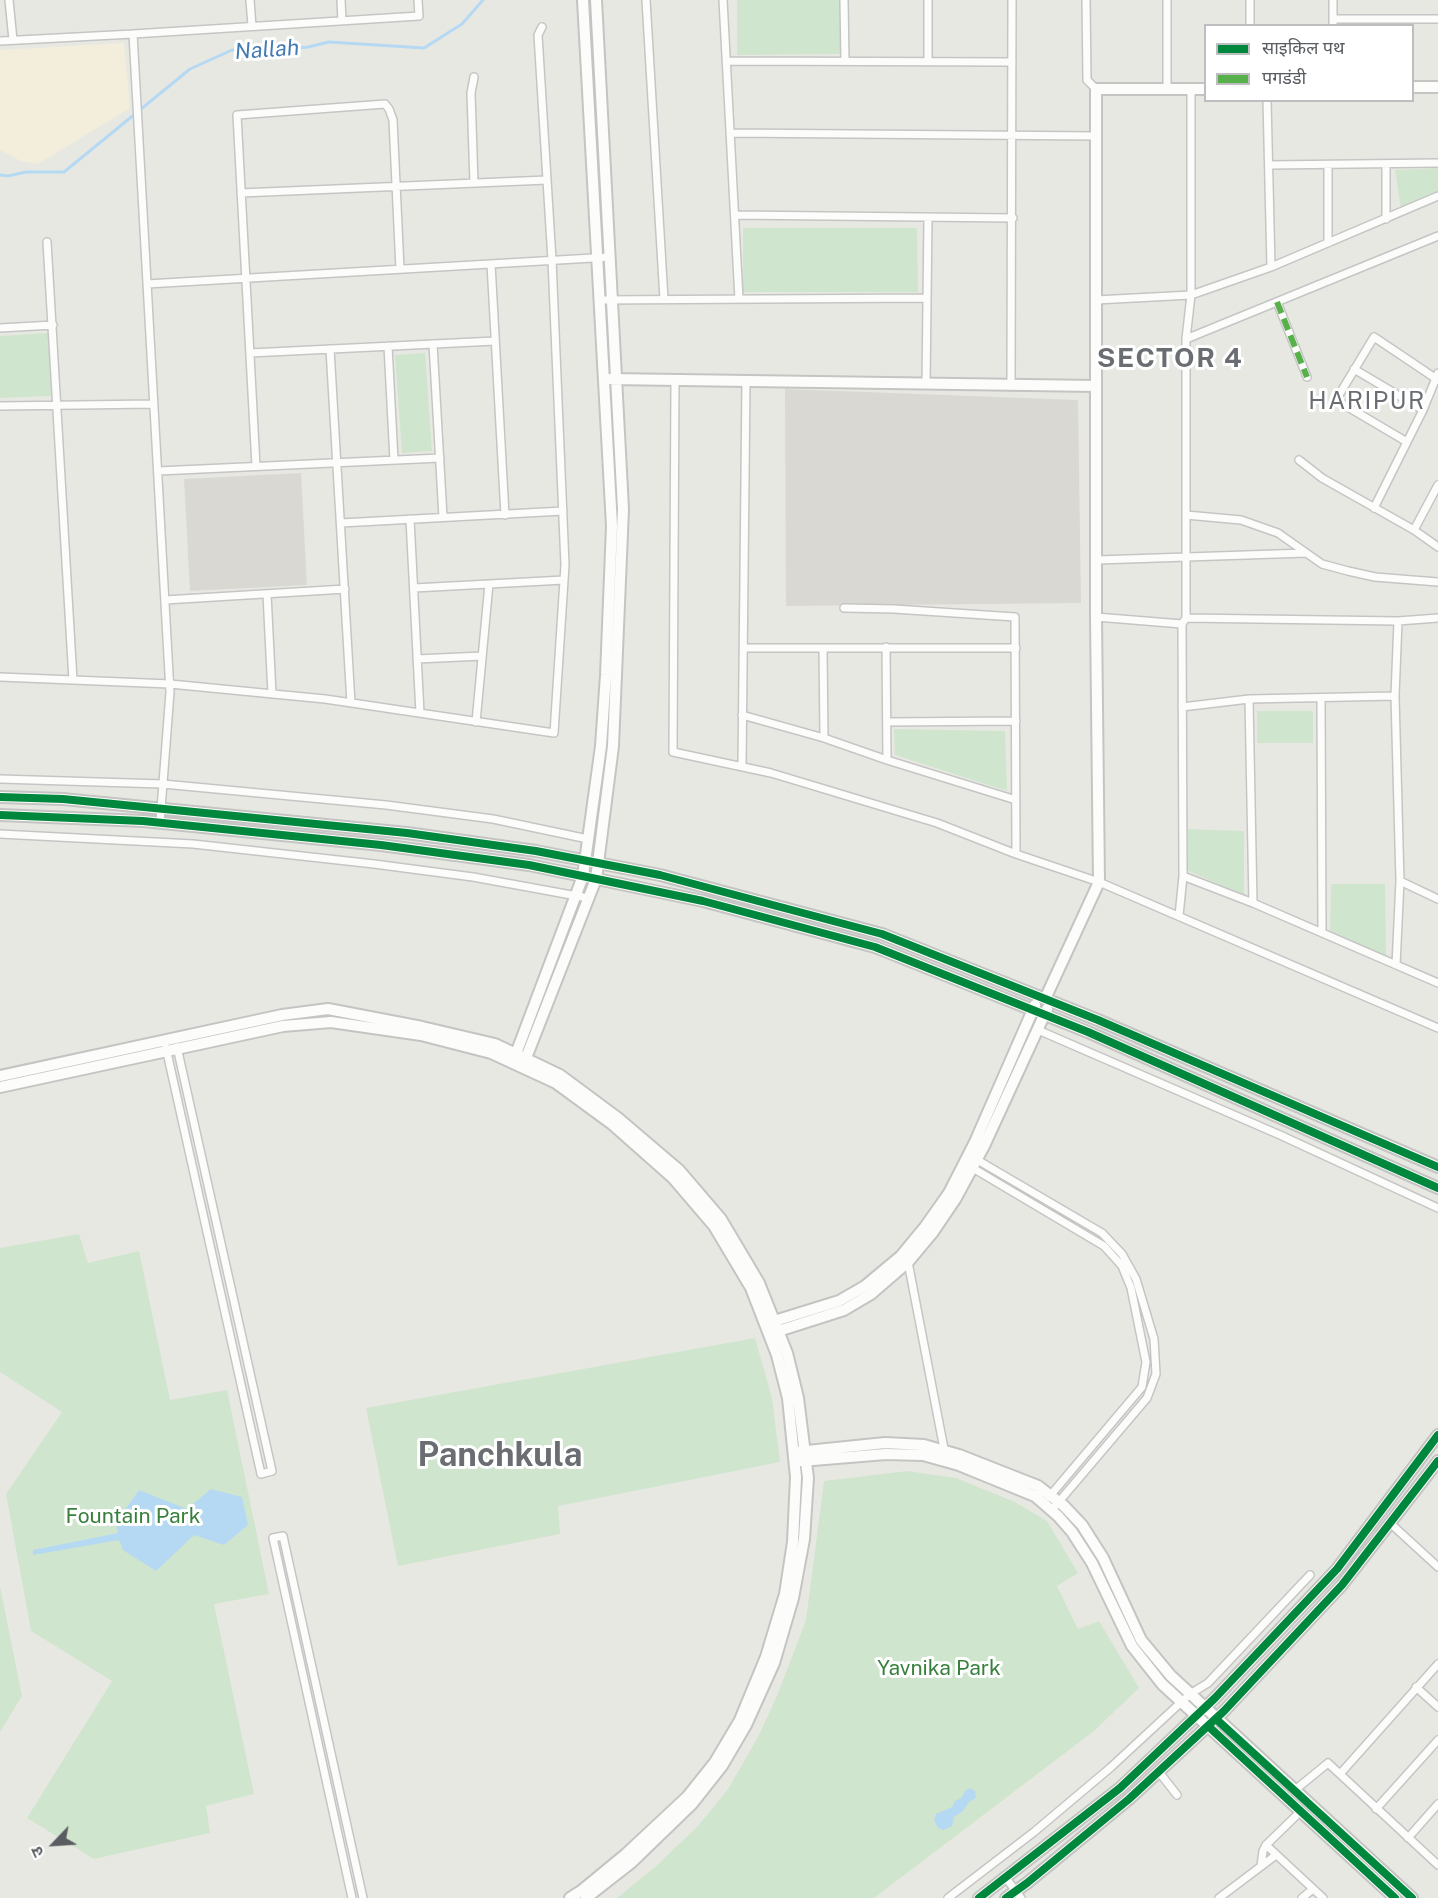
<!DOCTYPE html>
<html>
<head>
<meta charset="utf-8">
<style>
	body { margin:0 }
	#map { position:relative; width:1438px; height:1898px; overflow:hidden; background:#e8e8e3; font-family:"Public Sans","Noto Sans Devanagari",sans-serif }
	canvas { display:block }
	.legend { position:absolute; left:1204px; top:24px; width:210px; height:78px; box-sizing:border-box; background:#fff; border:2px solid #bdbebf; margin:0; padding:8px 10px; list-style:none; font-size:18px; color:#595c60 }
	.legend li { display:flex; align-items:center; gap:12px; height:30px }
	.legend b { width:30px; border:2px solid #bdbebf }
	.north { position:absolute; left:24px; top:1814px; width:60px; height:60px; -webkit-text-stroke:4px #fff; paint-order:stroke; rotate:245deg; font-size:16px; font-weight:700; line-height:24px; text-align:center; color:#595c60 }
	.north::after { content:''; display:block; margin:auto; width:21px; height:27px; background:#595c60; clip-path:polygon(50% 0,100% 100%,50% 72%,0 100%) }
</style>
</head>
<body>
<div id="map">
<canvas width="1438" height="1898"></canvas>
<ul class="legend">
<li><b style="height:8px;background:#00873e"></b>साइकिल पथ</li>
<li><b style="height:8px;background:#58b04a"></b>पगडंडी</li>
</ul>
<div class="north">उ</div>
</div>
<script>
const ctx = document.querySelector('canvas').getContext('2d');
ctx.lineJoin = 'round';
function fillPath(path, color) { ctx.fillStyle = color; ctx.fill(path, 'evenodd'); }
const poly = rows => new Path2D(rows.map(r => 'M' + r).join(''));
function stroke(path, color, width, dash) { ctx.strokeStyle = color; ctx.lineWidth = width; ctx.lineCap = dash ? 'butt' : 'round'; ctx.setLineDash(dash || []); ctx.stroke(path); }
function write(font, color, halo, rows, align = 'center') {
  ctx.font = font + ' "Public Sans",sans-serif'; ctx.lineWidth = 6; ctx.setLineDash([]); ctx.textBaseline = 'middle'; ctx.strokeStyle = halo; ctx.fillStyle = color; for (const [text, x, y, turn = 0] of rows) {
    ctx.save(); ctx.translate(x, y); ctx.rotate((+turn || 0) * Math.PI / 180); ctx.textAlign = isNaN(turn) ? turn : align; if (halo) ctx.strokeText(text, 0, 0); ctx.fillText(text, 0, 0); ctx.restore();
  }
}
fillPath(poly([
	[124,43,130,108,38,164,21,161,0,150,0,50]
]), '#f2eedb');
fillPath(poly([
	[785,389,1078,400,1081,603,786,606],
	[301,473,307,585,190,591,184,479]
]), '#dad8d2');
fillPath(poly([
	[737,0,840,0,841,54,737,55],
	[1438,168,1438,192,1401,209,1395,170],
	[743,228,917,228,918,292,743,292],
	[48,333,51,396,0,398,0,336],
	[425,353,432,451,402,453,395,355],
	[1257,711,1313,711,1313,743,1257,743],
	[894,729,1005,731,1007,791,895,755],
	[1185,829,1244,831,1244,895,1184,869],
	[1331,884,1385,884,1386,956,1330,931],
	[79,1234,88,1263,139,1251,170,1400,227,1390,269,1594,214,1604,254,1794,206,1806,210,1833,94,1859,27,1818,112,1681,31,1631,6,1494,62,1412,0,1372,0,1248],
	[755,1338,772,1398,780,1462,558,1506,560,1534,398,1566,366,1408],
	[907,1471,956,1478,1015,1502,1047,1521,1078,1573,1057,1586,1078,1629,1099,1621,1139,1688,1094,1731,874,1898,617,1898,655,1867,698,1826,728,1789,758,1737,777,1696,806,1620,824,1481],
	[0,1586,22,1696,0,1732]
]), '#d0e5ce');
fillPath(poly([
	[211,1489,242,1497,248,1525,224,1545,194,1535,156,1571,123,1550,119,1540,33,1555,33,1550,118,1533,116,1522,139,1490,187,1509],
	[970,1788,975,1791,976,1798,969,1802,963,1811,954,1817,952,1826,943,1830,938,1828,934,1820,936,1814,952,1807,955,1801,961,1798,965,1791]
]), '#b6d9f3');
stroke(poly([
	[0,175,8,176,26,172,64,172,190,69,232,50,265,51,308,47,329,42,424,48,462,24,483,0]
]), '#b6d9f3', 3);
const street = poly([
	[9,0,13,40],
	[250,0,252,26],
	[341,0,342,21],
	[646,0,664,299],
	[723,0,739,299],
	[844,0,845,61],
	[1086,0,1087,80,1096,89],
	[1250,0,1250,26],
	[1333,0,1333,26],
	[1333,19,1438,19],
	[133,34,170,692,160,822],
	[0,41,133,34,419,16,418,0],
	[726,61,1012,62],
	[928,61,928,0],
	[1167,89,1167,0],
	[1267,100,1271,267],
	[731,133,1096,136],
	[1269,165,1438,163],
	[474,183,471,93,474,77],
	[241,193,547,180],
	[736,215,1013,218],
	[1386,219,1386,164],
	[47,242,73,680],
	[1328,243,1328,165],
	[491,264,505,515],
	[147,284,610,257],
	[600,300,926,298],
	[1096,300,1191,295,1271,267,1438,196],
	[1277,302,1307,377],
	[0,328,53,325],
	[1186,339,1438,236],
	[433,344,443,517],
	[388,346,394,460],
	[330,349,351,703],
	[250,353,495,341],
	[1354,369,1423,410],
	[675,380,673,752,771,773,937,823,1016,854,1099,882,1438,1028],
	[926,384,928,217],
	[1011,386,1012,0],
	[0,406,154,404],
	[1407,442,1336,400,1374,337,1438,380],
	[1299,460,1322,478,1414,530,1438,547],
	[256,466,237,115,385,104,389,109,393,120,400,269],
	[158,471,440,458],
	[1374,508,1423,410,1438,373],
	[1186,515,1241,520,1278,533,1322,564,1348,571,1375,577,1438,582],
	[410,519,420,713],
	[341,523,563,511],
	[1414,530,1438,485],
	[1097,560,1306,553],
	[414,588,564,580],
	[267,594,272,694],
	[165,600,345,589],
	[844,608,894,609,1015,617,1016,854],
	[1096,617,1182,624,1186,618,1398,621,1438,618],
	[1186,618,1186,339,1191,295,1191,89],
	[886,647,887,760],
	[744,648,1016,648],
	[823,648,824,738],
	[417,659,482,656],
	[0,677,170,684,325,699,554,733,565,565,552,260,538,35,542,27],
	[1321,698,1322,933],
	[1249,699,1253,903],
	[1182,707,1249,699,1395,696],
	[742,715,824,738,887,760,1016,800],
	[476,722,489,584],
	[887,722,1016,721],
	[742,766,746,381],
	[0,779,163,784,386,805,493,819,588,839],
	[0,834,193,844,374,864,473,877,588,898],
	[1183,876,1253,903,1438,983],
	[1400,881,1438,899],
	[1179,916,1183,876,1182,624],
	[1396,965,1400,881,1395,696,1398,621],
	[1038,1030,1280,1135,1438,1208],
	[166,1048,261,1474,272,1471,177,1047],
	[974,1158,1102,1233,1122,1254,1136,1279,1154,1339,1156,1374,1147,1398,1051,1511],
	[971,1167,1104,1246,1122,1266,1131,1288,1146,1362,1142,1387,1049,1497],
	[908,1262,945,1454],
	[1390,1523,1438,1567],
	[1416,1687,1438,1707],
	[1159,1772,1177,1795],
	[1340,1774,1438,1664],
	[1295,1790,1328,1763,1438,1865],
	[1376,1809,1438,1740],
	[1408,1838,1438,1804],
	[1266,1845,1323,1898],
	[1261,1866,1263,1851,1266,1845,1301,1811],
	[1006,1878,1021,1898],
	[352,1898,273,1538,283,1536,363,1898],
	[948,1898,1034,1832,1110,1768,1190,1694,1208,1683,1310,1575],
	[1219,1898,1276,1855],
	[1302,1898,1313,1889]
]);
const secondary = poly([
	[1412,87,1438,87],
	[610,379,1096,386],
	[0,797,63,799,407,833,536,851,660,875,882,934,1098,1020,1438,1167],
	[0,815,143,821,381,845,529,865,703,901,875,947,1088,1032,1438,1188],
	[1045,999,1099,882,1096,617,1096,89,1206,89],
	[514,1059,583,876,601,746,606,675,612,526,583,0],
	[524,1063,596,879,613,746,623,509,596,0],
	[0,1076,282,1015,328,1009,422,1027,495,1044,560,1075,618,1118,679,1170,721,1219,759,1283,787,1353,798,1398,808,1478,804,1539,793,1598,774,1663,746,1725,722,1766,692,1804,632,1862,586,1898],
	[0,1087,283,1026,331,1022,421,1035,491,1053,556,1083,612,1124,673,1178,714,1226,751,1288,777,1355,788,1398,796,1477,793,1542,785,1594,766,1657,740,1720,715,1762,687,1797,626,1854,581,1891,570,1898],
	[768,1323,839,1301,865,1286,901,1256,925,1227,949,1193,975,1142,1035,1005],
	[772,1333,844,1310,871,1294,908,1262,933,1232,956,1198,984,1146,1047,1009],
	[797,1452,885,1443,924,1445,959,1455,1038,1486,1064,1506,1082,1525,1103,1558,1141,1640,1171,1676,1412,1898],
	[801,1461,886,1454,923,1455,959,1465,1035,1496,1058,1516,1072,1532,1092,1563,1132,1646,1162,1684,1395,1898],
	[979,1898,1120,1788,1215,1698,1337,1569,1438,1435],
	[1006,1898,1027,1883,1129,1799,1224,1711,1342,1585,1438,1461]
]);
stroke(street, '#c5c5c5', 10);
stroke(secondary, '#c4c5c3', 14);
stroke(street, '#fcfcfb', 7);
stroke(secondary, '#fcfcfb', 10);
stroke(poly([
	[1277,302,1307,377]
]), '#58b04a', 6, [12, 6]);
stroke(poly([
	[0,797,63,799,407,833,536,851,660,875,882,934,1098,1020,1438,1167],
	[0,815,143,821,381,845,529,865,703,901,875,947,1088,1032,1438,1188],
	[1216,1719,1412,1898],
	[1208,1726,1395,1898],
	[979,1898,1120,1788,1215,1698,1337,1569,1438,1435],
	[1006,1898,1027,1883,1129,1799,1224,1711,1342,1585,1438,1461]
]), '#00873e', 8);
write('21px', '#38803c', '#fff', [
	["Fountain Park",133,1517],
	["Yavnika Park",939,1669]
]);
write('italic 22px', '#437ab2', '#fff', [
	["Nallah",267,50,-4]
]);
ctx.letterSpacing = '1.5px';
write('24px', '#6a6e72', '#fff', [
	["HARIPUR",1367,402]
]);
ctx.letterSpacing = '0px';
ctx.letterSpacing = '1.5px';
write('bold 27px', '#6a6e72', '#fff', [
	["SECTOR 4",1170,359]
]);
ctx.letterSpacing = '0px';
write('bold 33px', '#6a6e72', '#fff', [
	["Panchkula",500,1456]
]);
</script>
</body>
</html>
